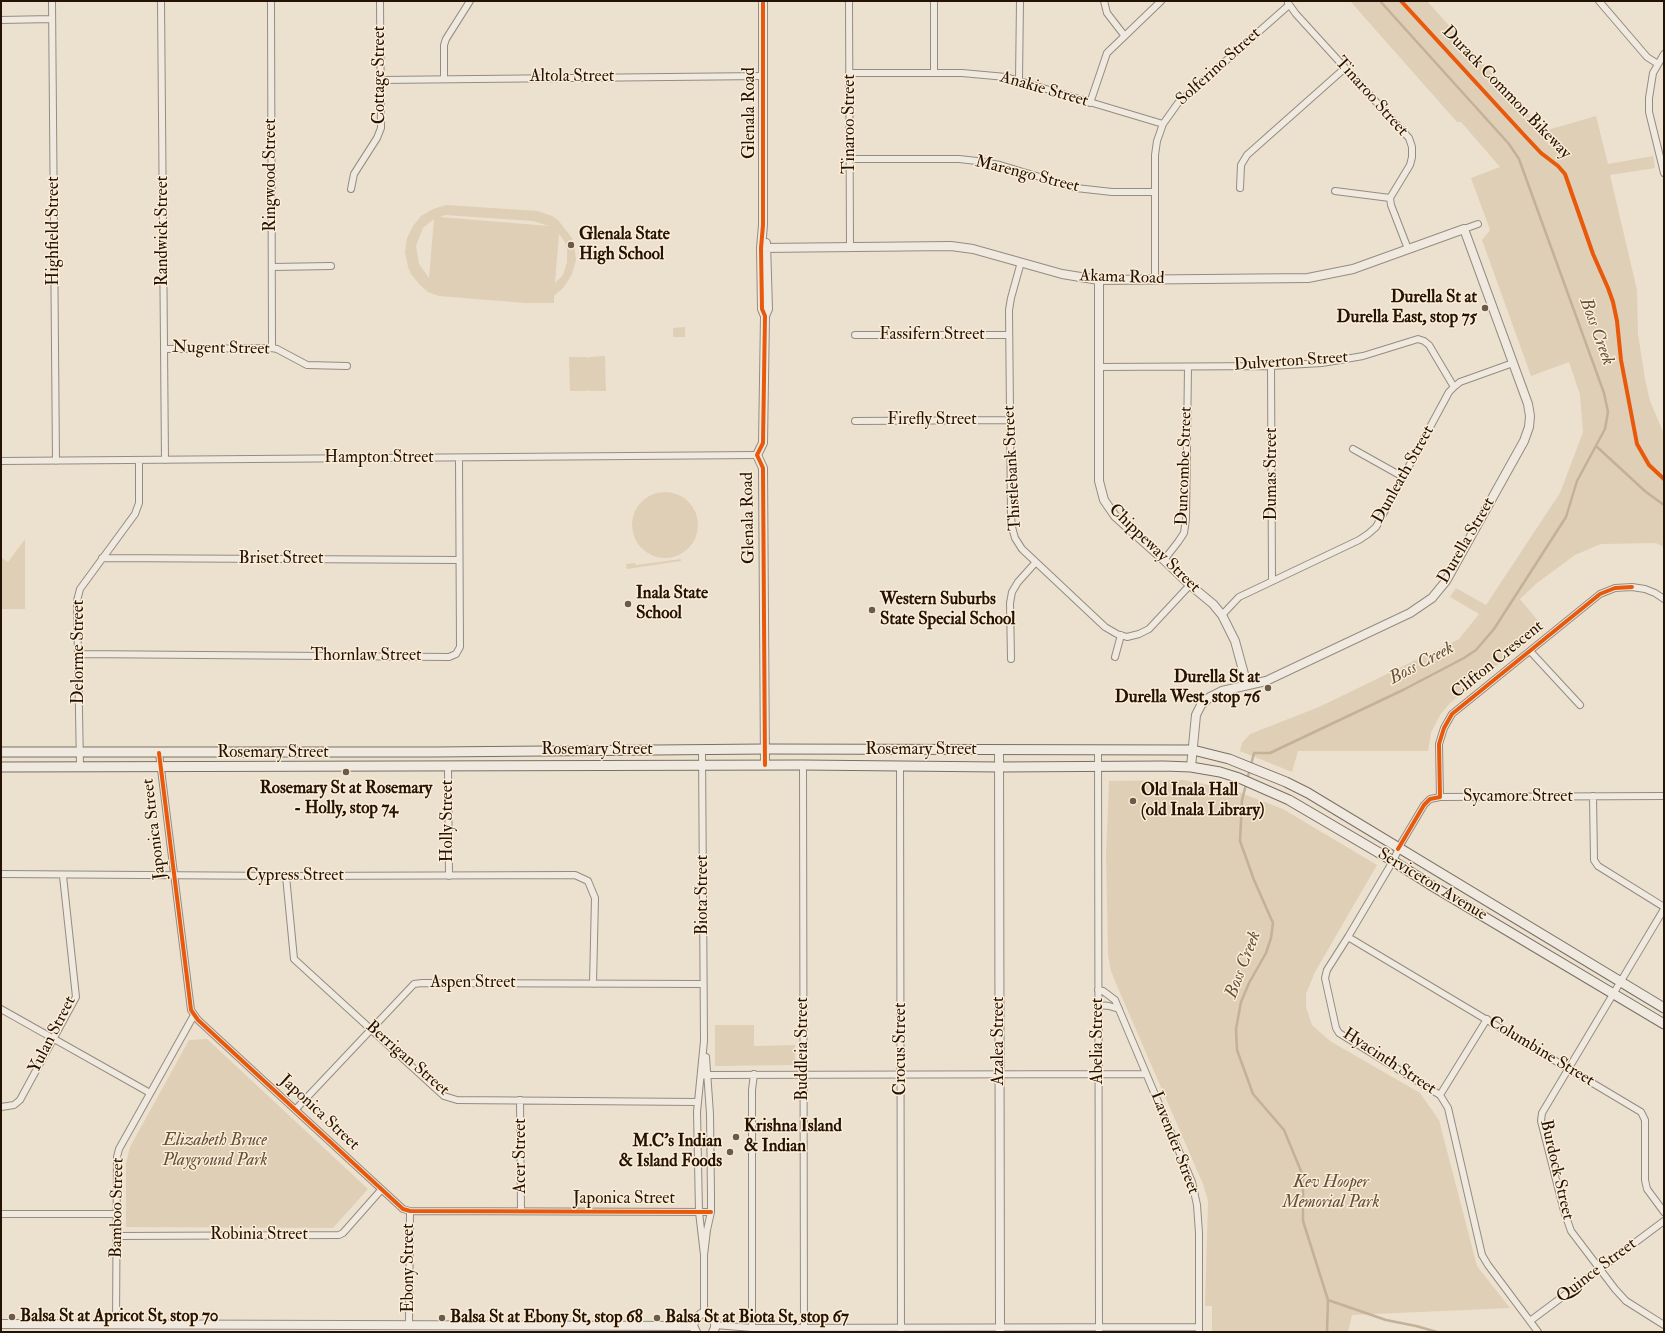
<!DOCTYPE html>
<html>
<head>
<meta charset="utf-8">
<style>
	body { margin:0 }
	#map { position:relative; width:1665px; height:1333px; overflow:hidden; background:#ece1cf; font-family:"IM FELL Double Pica",serif }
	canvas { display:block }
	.frame { position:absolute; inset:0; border:2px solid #241203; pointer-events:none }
</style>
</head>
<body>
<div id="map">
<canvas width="1665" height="1333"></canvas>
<div class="frame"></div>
</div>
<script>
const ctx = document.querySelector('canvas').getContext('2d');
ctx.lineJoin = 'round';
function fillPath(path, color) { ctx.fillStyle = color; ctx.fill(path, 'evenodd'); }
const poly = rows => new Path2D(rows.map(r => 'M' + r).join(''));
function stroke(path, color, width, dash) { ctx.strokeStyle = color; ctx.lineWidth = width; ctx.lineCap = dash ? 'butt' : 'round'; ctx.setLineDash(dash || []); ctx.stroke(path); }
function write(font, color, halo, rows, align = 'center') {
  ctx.font = font + ' "IM FELL Double Pica",serif'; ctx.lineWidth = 3; ctx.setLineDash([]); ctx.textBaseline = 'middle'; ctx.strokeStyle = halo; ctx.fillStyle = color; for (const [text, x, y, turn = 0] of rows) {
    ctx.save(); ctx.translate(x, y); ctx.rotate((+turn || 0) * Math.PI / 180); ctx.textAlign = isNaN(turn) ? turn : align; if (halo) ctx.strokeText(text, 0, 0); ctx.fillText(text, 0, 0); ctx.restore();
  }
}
fillPath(poly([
	[1350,1,1427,1,1544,131,1596,116,1608,164,1653,156,1655,168,1610,175,1637,290,1638,334,1645,379,1650,401,1664,434,1664,547,1656,543,1601,544,1575,555,1537,583,1520,599,1544,628,1450,703,1440,715,1431,733,1428,751,1298,751,1292,772,1240,751,1242,743,1250,734,1319,707,1459,639,1479,614,1450,597,1456,588,1486,605,1560,493,1583,432,1580,395,1569,362,1531,376,1482,240,1490,230,1471,178,1500,167,1461,122,1457,122],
	[446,205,538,211,552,216,558,220,572,238,575,252,576,260,572,274,564,287,554,296,554,303,525,303,439,296,428,292,420,285,411,274,408,267,405,252,407,238,413,226,421,216,433,209],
	[445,215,533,221,549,226,440,217],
	[434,219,429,278,419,264,416,246,423,228],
	[559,234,565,242,567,249,567,262,563,275,555,283],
	[685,327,685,337,673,337,673,328],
	[605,356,606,391,589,391,587,389,587,391,570,391,569,357,586,357,588,358,589,357],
	'632 525a33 33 0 1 1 66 0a33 33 0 1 1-66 0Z',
	[25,539,25,609,1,609,1,563,2,558,8,562],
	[681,559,681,561,627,569,626,564,635,563,636,565],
	[1184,780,1233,790,1283,809,1377,865,1315,972,1306,994,1306,1007,1312,1025,1330,1041,1420,1093,1439,1120,1477,1266,1510,1308,1352,1315,1348,1332,1212,1332,1212,1306,1205,1306,1208,1201,1203,1184,1117,986,1111,971,1108,955,1106,854,1109,781],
	[715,1025,754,1025,754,1046,795,1045,795,1065,715,1066],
	[207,1039,368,1189,333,1228,126,1227,126,1163,130,1147,189,1040]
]), '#dfcfb6');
stroke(poly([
	[1596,446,1646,492,1664,505],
	[1328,1300,1386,1320,1416,1326,1437,1332],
	[1327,1332,1328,1300,1303,1221,1303,1176,1284,1130,1253,1094,1237,1050,1236,1029,1241,1002,1249,983,1266,953,1271,938,1273,923,1254,880,1240,841,1242,800,1254,753,1270,753,1403,690,1464,658,1476,650,1494,629,1566,517,1577,481,1605,429,1608,412,1604,393,1519,159,1509,144,1380,1]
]), '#c3b198', 2.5);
const minor = poly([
	[52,1,56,461],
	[161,1,165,460],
	[271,1,272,348],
	[849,1,850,246],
	[1104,1,1107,13,1124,35],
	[1599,1,1647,57,1658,64],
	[1288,3,1296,14,1409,138,1412,147,1412,157,1410,165,1390,198,1391,205,1408,249],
	[1,20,52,19],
	[1664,54,1653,73,1649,98,1649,112,1664,173],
	[849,73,962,73,1006,77,1163,124],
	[934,73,934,1],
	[444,78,444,45,446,39,470,1],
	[381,80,763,76],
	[1019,80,1020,1],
	[1090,103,1107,53,1161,1],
	[850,159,959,159,977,161,1000,165,1076,188,1112,192,1155,192],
	[1240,188,1241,165,1247,155,1345,68],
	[351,189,354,174,377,138,381,128,380,1],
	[1335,191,1390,198],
	[1464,229,1478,224],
	[1021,262,1011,298,1009,310,1011,516,1012,527,1015,538,1022,549,1105,627,1117,634,1127,637,1139,634,1149,629,1190,585],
	[272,267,331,266],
	[1155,280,1155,155,1157,141,1163,124,1178,103,1289,5],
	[855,335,1009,335],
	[164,349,272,348,277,349,307,365,347,366],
	[1271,366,1272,581],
	[1099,367,1271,366,1322,363,1363,356,1418,339,1424,341,1429,345,1454,387],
	[855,421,1009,420],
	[1353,449,1403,477],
	[1,461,757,455],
	[102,558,459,560],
	[1164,560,1178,542,1184,533,1186,519,1188,367],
	[1222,615,1239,597,1359,540,1368,534,1376,527,1449,392,1454,387,1460,382,1513,363],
	[1530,651,1580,705],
	[78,654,449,657,456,654,460,647,459,458],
	[1115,657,1121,635],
	[1011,659,1010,603,1012,592,1018,582,1036,562],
	[702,750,704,1041,697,1112,699,1212,704,1255],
	[1098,751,1099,1332],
	[159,753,191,1010,198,1020,403,1209,410,1211,711,1212],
	[803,765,804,1332],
	[80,766,77,601,80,589,135,514,139,503,139,460],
	[900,766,901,1332],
	[448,767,449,876],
	[1593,796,1594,860,1598,866,1664,907],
	[1440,797,1439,744,1444,728,1452,714,1600,594,1615,588,1632,587,1645,589,1655,593,1664,599],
	[1,874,286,876,575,875,588,881,595,898,593,984],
	[286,876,294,959,444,1096,457,1100,697,1102],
	[1664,909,1542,1113,1541,1121,1564,1211,1571,1231,1615,1289,1626,1301,1664,1325],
	[1348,937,1641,1112,1645,1120,1645,1180,1647,1189,1664,1212],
	[1098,990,1103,991,1115,1000,1192,1182,1197,1205,1199,1233,1199,1332],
	[1098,1005,1109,1006,1119,1009],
	[1,1009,150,1093],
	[701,1076,707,1075,1146,1074],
	[1440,1095,1487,1019],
	[520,1100,521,1211],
	[1,1107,14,1105,20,1100,76,997,63,876],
	[296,1109,414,984,422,983,703,984],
	[1,1214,117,1214],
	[118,1236,339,1235,343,1233,381,1190],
	[704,1313,704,1255,707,1230,711,1212,711,1195,710,1114,706,1057],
	[1530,1321,1664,1221],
	[409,1324,410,1211],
	[116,1325,117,1157,119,1149,194,1015],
	[715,1325,752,1328,1199,1327],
	[752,1328,752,1090,754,1074],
	[1538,1332,1488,1265,1482,1255,1448,1108,1440,1095,1339,1033,1336,1028,1325,978,1327,970,1348,937,1393,861,1402,842,1424,805,1430,799,1440,797,1664,796]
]);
const tertiary = poly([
	[763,1,763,225,761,248,762,309,765,316,763,443,757,455,763,468,765,765],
	[761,248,951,246,973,249,1062,274,1099,280,1308,278,1353,269,1464,229,1528,404,1530,416,1529,427,1524,441,1446,581,1432,598,1410,613,1266,681,1222,691,1210,697,1201,705,1196,715,1191,767],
	[1099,280,1099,481,1104,500,1115,516,1164,560,1190,585,1213,604,1222,615,1235,641,1247,685],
	[765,316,768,309,766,243],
	[999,750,1000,1332],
	[1,1324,693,1326],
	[696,1332,693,1326,695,1319,701,1314,704,1313,711,1316,715,1321,715,1328,713,1332]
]);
const secondary = poly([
	[1,752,435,752,765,749,1193,750,1229,759,1286,782,1308,793,1664,1008],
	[1,767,803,765,999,767,1164,766,1191,767,1220,772,1239,778,1289,800,1393,861,1434,887,1664,1024]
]);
stroke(minor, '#958c80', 8);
stroke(tertiary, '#958c80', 10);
stroke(secondary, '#787065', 11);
stroke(minor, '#efe9e0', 6);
stroke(tertiary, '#efe9e0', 8);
stroke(secondary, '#efe9e0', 9);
stroke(poly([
	[763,1,763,225,761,248,762,309,765,316,763,443,757,455,763,468,765,765],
	[1401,1,1525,136,1541,153,1558,166,1565,174,1593,254,1608,288,1613,302,1617,321,1621,360,1637,444,1649,465,1664,479],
	[159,753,191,1010,198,1020,403,1209,410,1211,711,1212],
	[1398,849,1424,805,1430,799,1440,797,1439,744,1444,728,1452,714,1600,594,1615,588,1632,587]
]), '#e8590c', 4);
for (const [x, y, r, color] of [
	[571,245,4,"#6a5a4a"],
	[1485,308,4,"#6a5a4a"],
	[628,604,4,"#6a5a4a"],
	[872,610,4,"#6a5a4a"],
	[1268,688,4,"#6a5a4a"],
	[346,772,4,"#6a5a4a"],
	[1133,801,4,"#6a5a4a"],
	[736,1137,4,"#6a5a4a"],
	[730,1152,4,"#6a5a4a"],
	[12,1317,4,"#6a5a4a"],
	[442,1318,4,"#6a5a4a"],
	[657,1318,4,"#6a5a4a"]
]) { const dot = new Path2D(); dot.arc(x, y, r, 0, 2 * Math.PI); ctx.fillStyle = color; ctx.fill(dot); stroke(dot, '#fbedd7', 1.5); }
write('17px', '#241203', '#fbedd7', [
	["Solferino Street",1219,67,-42],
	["Cottage Street",380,75,-90],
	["Altola Street",572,77],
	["Anakie Street",1044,90,16],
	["Durack Common Bikeway",1506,93,46],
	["Tinaroo Street",1371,97,48],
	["Glenala Road",750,113,-90],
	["Tinaroo Street",850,124,-90],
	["Ringwood Street",271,175,-90],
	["Marengo Street",1027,175,14],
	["Highfield Street",54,231,-90],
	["Randwick Street",163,231,-90],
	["Akama Road",1122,278,2],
	["Fassifern Street",932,335],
	["Nugent Street",221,349,1],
	["Dulverton Street",1291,362,-4],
	["Firefly Street",932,420],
	["Hampton Street",379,458],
	["Duncombe Street",1185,466,-88],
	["Thistlebank Street",1013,468,-93],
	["Dumas Street",1272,474,-90],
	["Dunleath Street",1404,475,-61],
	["Glenala Road",749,518,-91],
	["Durella Street",1467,541,-60],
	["Chippeway Street",1154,549,44],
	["Briset Street",281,559],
	["Delorme Street",79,652,-90],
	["Thornlaw Street",366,656],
	["Clifton Crescent",1498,660,-39],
	["Rosemary Street",597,750],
	["Rosemary Street",921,750],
	["Rosemary Street",273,753],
	["Sycamore Street",1518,797],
	["Holly Street",448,821,-90],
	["Japonica Street",155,829,-97],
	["Cypress Street",295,876],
	["Serviceton Avenue",1432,885,31],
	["Biota Street",703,895,-90],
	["Aspen Street",473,983],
	["Yulan Street",53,1035,-63],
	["Azalea Street",999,1041,-90],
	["Abelia Street",1098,1041,-90],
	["Buddleia Street",803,1049,-90],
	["Crocus Street",901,1049,-90],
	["Columbine Street",1541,1052,31],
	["Berrigan Street",407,1059,41],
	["Hyacinth Street",1389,1062,33],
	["Japonica Street",319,1113,43],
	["Lavender Street",1174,1143,69],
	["Acer Street",521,1156,-90],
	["Burdock Street",1556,1170,77],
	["Japonica Street",624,1199],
	["Bamboo Street",118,1208,-89],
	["Robinia Street",259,1235],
	["Ebony Street",409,1268,-90],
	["Quince Street",1597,1271,-37]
]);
write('bold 17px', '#241203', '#fbedd7', [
	["Glenala State",579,235],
	["High School",579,255],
	["Durella St at",1477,298,"right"],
	["Durella East, stop 75",1477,318,"right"],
	["Inala State",636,594],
	["School",636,614],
	["Western Suburbs",880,600],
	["State Special School",880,620],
	["Durella St at",1260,678,"right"],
	["Durella West, stop 76",1260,698,"right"],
	["Rosemary St at Rosemary",346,789,"center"],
	["- Holly, stop 74",346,809,"center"],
	["Old Inala Hall",1141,791],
	["(old Inala Library)",1141,811],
	["Krishna Island",744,1127],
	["& Indian",744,1147],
	["M.C's Indian",722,1142,"right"],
	["& Island Foods",722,1162,"right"],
	["Balsa St at Apricot St, stop 70",20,1317],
	["Balsa St at Ebony St, stop 68",450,1318],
	["Balsa St at Biota St, stop 67",665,1318]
], 'left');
write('italic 17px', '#624f3b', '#fbedd7', [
	["Elizabeth Bruce",215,1141],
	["Playground Park",215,1161],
	["Kev Hooper",1331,1183],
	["Memorial Park",1331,1203]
]);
write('italic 18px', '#63513c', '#fbedd7', [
	["Boss Creek",1596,332,70],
	["Boss Creek",1422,664,-28],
	["Boss Creek",1244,965,-69]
]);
</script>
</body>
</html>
